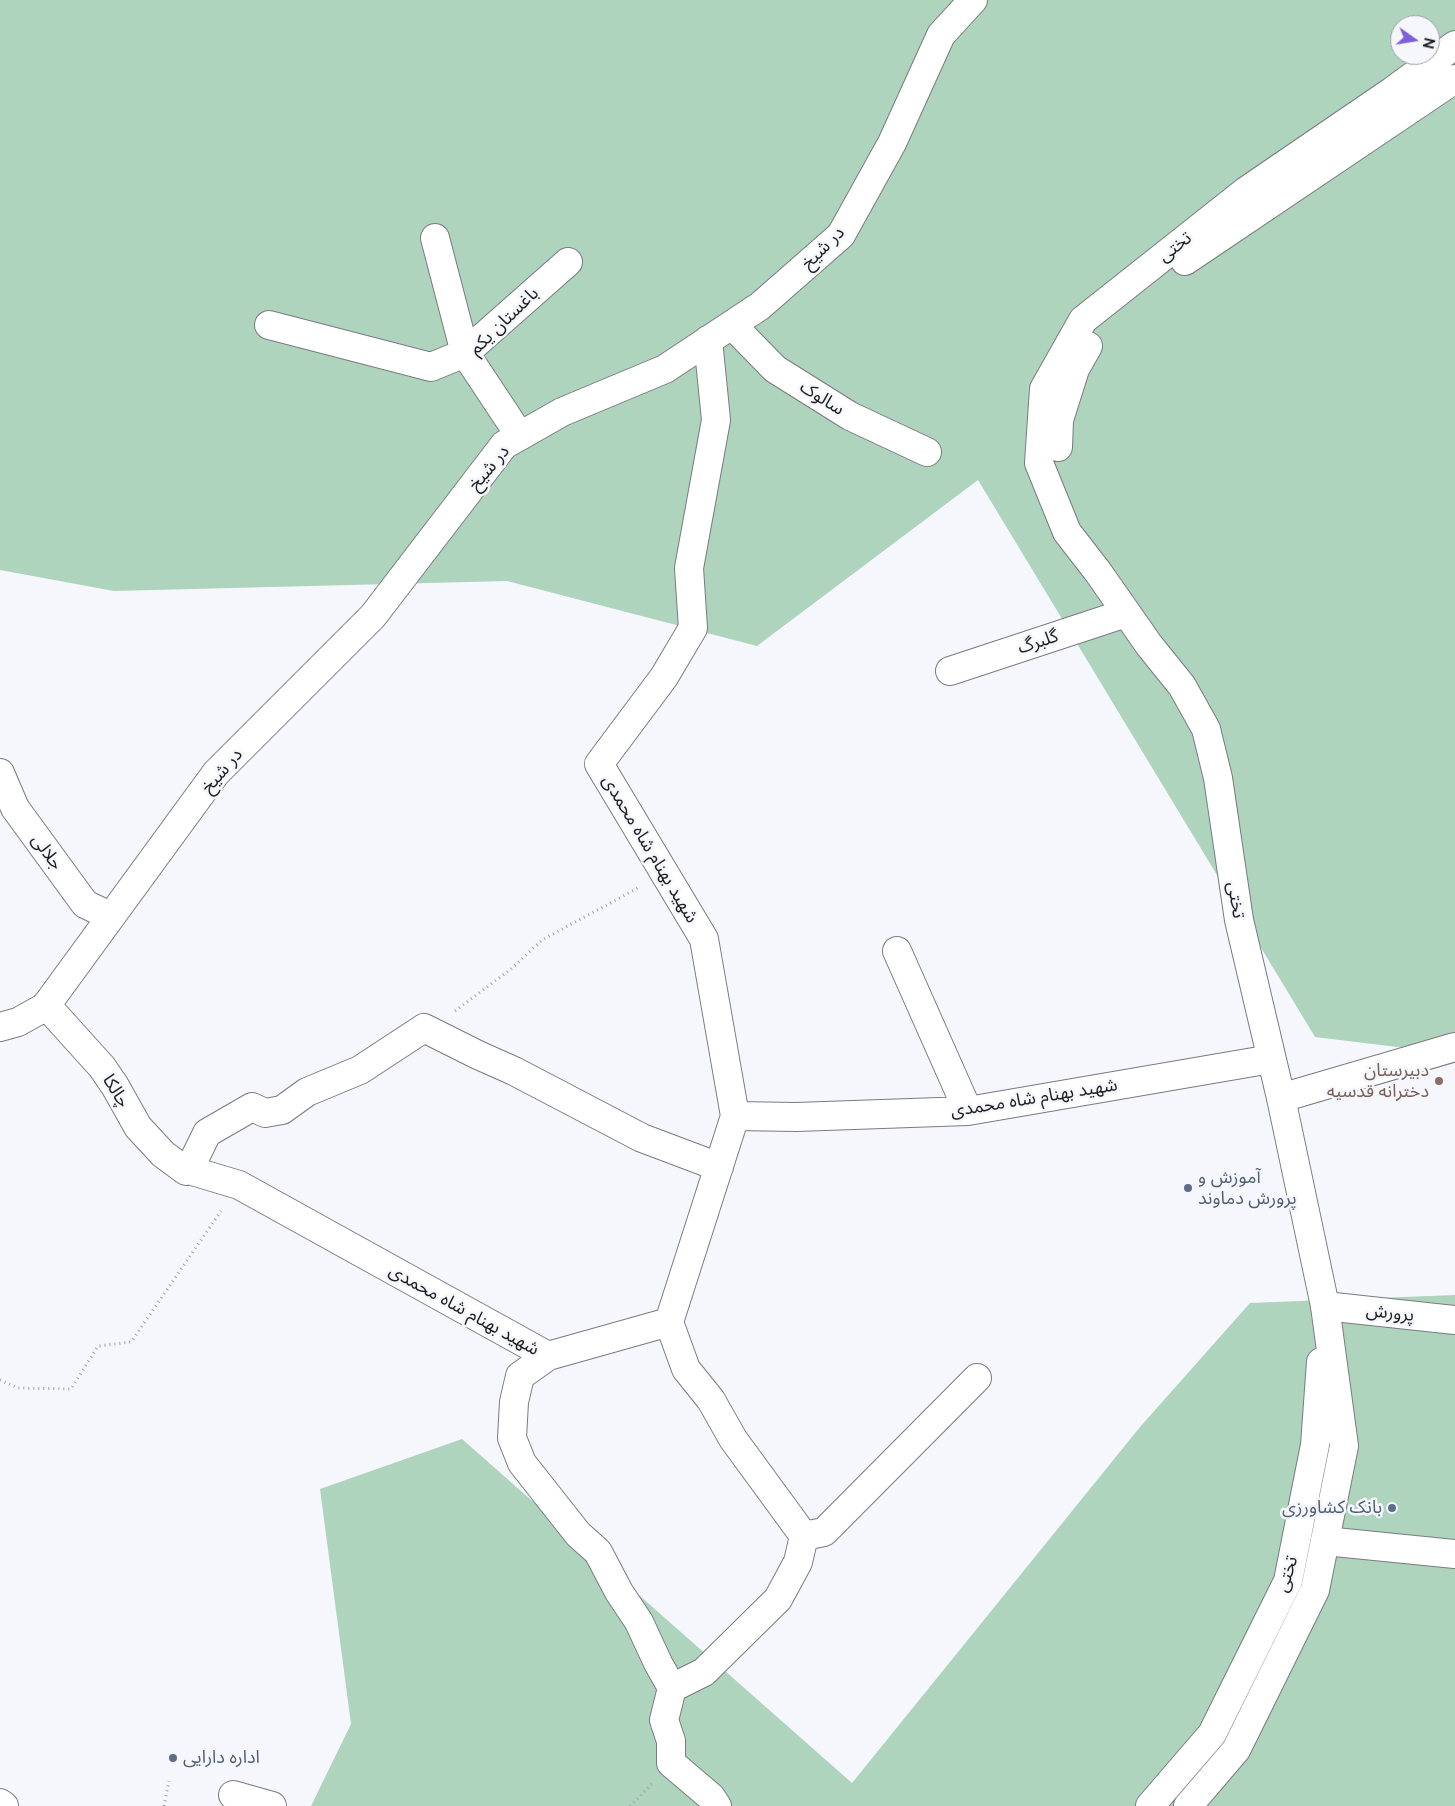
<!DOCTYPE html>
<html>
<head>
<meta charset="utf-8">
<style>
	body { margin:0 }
	#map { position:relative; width:1455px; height:1806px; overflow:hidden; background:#f5f7fc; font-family:Raleway,sans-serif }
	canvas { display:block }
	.north { position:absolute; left:1390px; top:15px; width:50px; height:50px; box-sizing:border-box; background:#f5f7fc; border:1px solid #9ea0a4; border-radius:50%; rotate:103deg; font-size:14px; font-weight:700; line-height:20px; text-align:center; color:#1c1d1f }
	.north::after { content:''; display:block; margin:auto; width:18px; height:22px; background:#7d5fda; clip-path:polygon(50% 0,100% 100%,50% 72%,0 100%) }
</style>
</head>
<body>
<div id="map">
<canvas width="1455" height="1806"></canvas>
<div class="north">N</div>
</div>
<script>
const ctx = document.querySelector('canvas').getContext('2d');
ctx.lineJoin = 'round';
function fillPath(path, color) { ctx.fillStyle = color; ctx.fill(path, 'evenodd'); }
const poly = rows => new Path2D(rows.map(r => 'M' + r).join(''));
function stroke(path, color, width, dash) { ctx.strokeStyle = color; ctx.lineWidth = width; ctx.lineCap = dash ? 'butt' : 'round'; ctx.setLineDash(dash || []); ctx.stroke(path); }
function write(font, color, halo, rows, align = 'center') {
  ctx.font = font + ' Raleway,"Noto Sans Arabic",sans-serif'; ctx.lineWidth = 5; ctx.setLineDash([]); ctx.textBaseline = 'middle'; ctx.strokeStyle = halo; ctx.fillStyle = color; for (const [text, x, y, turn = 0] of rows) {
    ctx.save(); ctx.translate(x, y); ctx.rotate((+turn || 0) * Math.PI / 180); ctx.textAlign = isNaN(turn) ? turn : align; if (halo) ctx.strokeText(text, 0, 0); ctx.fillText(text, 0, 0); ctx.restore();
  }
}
fillPath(poly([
	[0,0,1455,0,1455,1054,1315,1037,978,480,757,646,507,581,114,591,0,570],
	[1400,25,1430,25,1430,55,1400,55],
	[1455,1295,1455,1806,311,1806,351,1724,320,1489,462,1439,852,1783,1140,1427,1250,1303]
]), '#aed4bd');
const minor = poly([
	[269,325,431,367,465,353,435,238],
	[732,325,775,369,850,416,927,452],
	[520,436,465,353,568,262],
	[950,671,1126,613],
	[0,773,15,808,85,904,110,916],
	[897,951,968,1111],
	[46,1005,102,1067,115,1086,138,1127,163,1154,186,1171,189,1170,239,1185,548,1356,669,1322,735,1116,704,939,599,764,664,677,693,628,689,568,716,420,708,340],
	[0,1027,18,1022,45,1007,216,773,373,616,504,445,562,412,665,369,760,306,841,235,892,143,941,35,973,0],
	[1281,1098,1455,1047],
	[735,1116,796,1117,968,1111,1271,1059],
	[189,1170,207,1133,252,1107,265,1113,282,1110,307,1092,360,1070,424,1028,478,1055,514,1071,642,1138,719,1167],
	[1325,1306,1455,1320],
	[669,1322,686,1369,711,1400,733,1439,804,1536,798,1562,778,1599,704,1672,672,1688],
	[548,1356,520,1376,514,1402,512,1438,522,1463,578,1534,598,1552,619,1592,639,1622,658,1663,672,1688,664,1720,671,1741,671,1763,711,1797,717,1806],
	[804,1536,824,1532,977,1378],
	[1325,1541,1455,1554],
	[233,1795,272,1806],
	[0,1803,4,1806]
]);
const secondary = poly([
	[1185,261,1455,79],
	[1058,447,1059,420,1075,369,1088,346],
	[1150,1806,1212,1734,1288,1581,1315,1445,1321,1362],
	[1188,1806,1236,1750,1315,1590,1344,1446,1325,1306,1281,1098,1239,920,1218,778,1206,729,1182,686,1149,645,1098,572,1067,532,1039,463,1044,389,1083,320,1246,191,1391,92,1455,45]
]);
stroke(minor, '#797b80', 30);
stroke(secondary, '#797b80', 30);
stroke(poly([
	[455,1011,511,969,542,940,638,888],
	[0,1380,18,1388,71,1389,98,1346,131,1342,221,1211],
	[164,1806,169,1781],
	[630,1806,652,1784]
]), '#a0a1a5', 3, [1, 4]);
stroke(minor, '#fff', 28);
stroke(secondary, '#fff', 28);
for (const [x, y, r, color] of [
	[1439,1081,5,"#8d6e63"],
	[1188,1188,5,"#5c6f8a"],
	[1392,1508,5,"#5c6f8a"],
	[173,1758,5,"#5c6f8a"]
]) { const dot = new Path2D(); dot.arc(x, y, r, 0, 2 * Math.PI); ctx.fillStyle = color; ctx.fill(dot); stroke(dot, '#f5f7fc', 2); }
write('18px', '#1c1d1f', '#f5f7fc', [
	["تختی",1175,247,-38],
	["در شیخ",823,248,-45],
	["باغستان یکم",504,321,-44],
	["سالوک",822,398,32],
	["در شیخ",489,468,-50],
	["گلبرگ",1038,642,-18],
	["در شیخ",222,771,-49],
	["شهید بهنام شاه محمدی",650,849,59],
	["جلالی",47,852,54],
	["تختی",1236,900,81],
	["چالکا",116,1091,58],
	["شهید بهنام شاه محمدی",1034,1098,-9],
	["شهید بهنام شاه محمدی",464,1310,29],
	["پرورش",1390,1313,6],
	["تختی",1287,1574,-73]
]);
write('18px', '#785e54', '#f5f7fc', [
	["دبیرستان",1429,1071],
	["دخترانه قدسیه",1429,1092]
], 'right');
write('18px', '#4e5e75', '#f5f7fc', [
	["آموزش و",1198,1178],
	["پرورش دماوند",1198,1199],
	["بانک کشاورزی",1382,1508,"right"],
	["اداره دارایی",183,1758]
], 'left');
</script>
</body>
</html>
